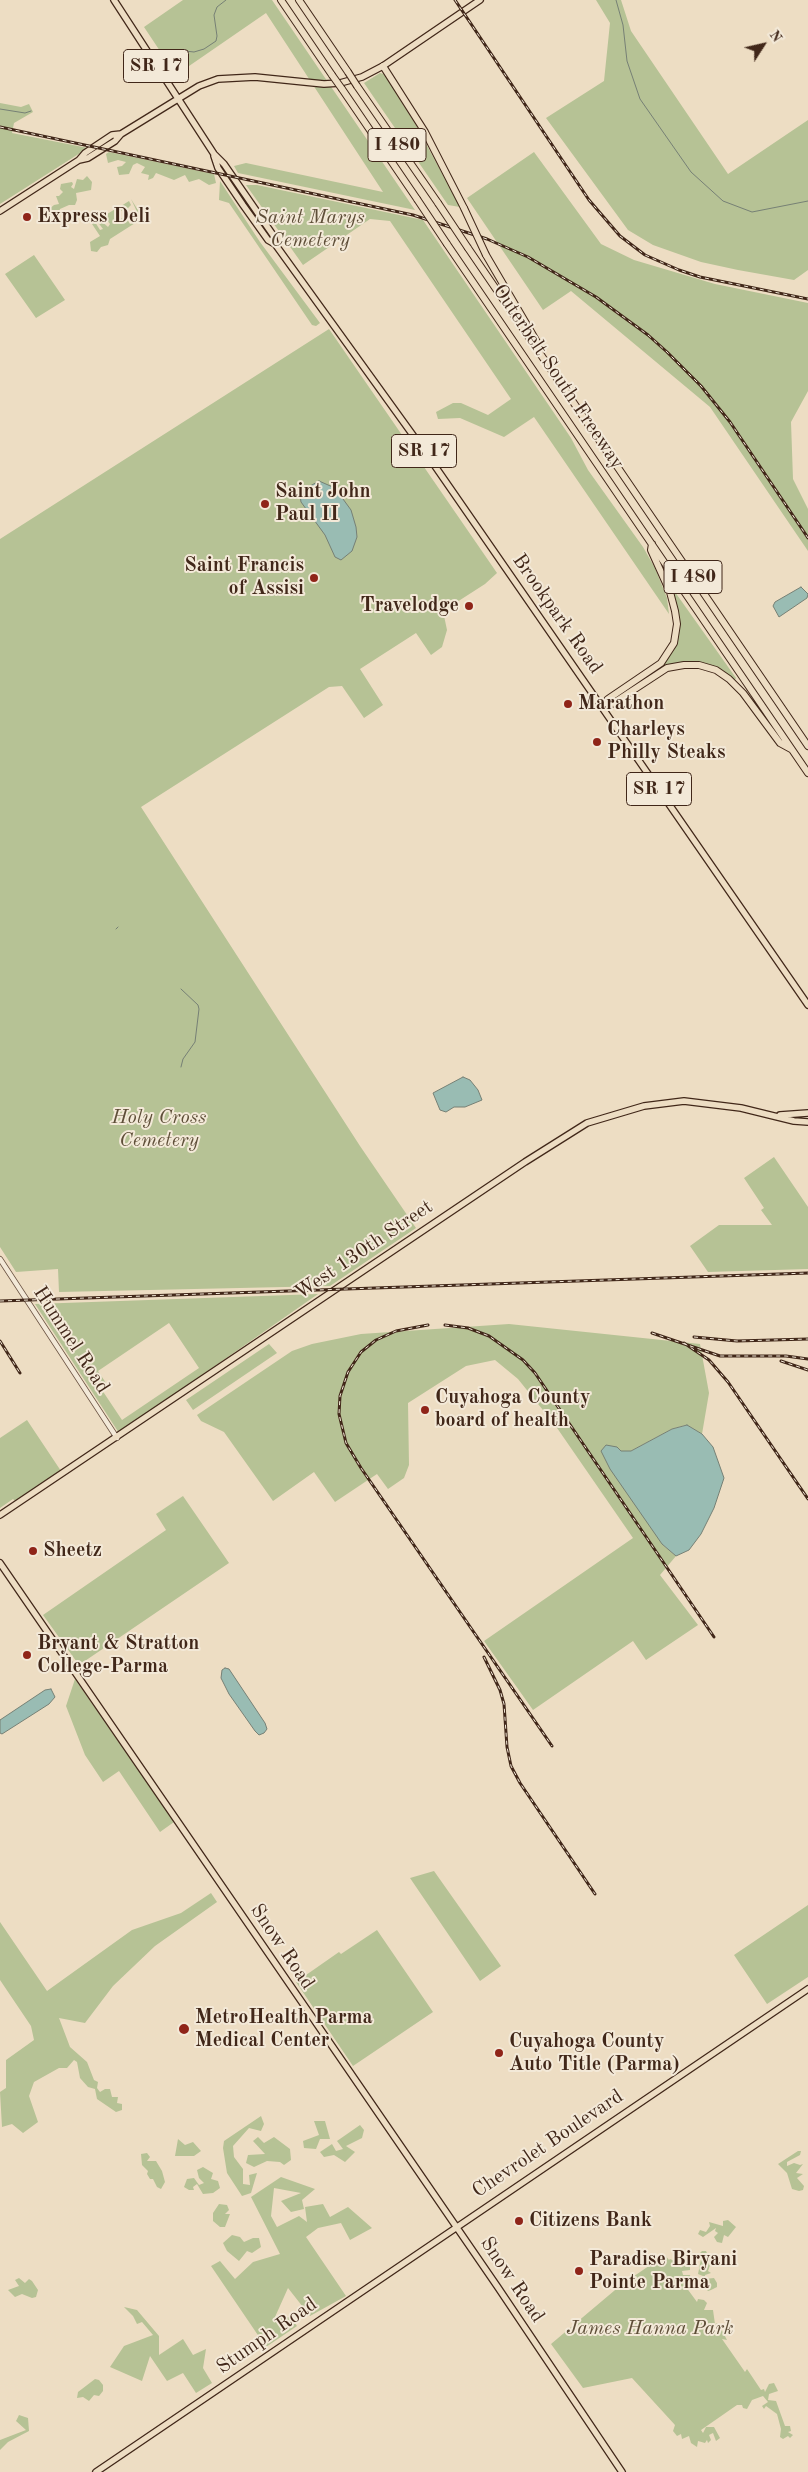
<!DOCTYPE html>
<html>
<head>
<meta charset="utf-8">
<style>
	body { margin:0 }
	#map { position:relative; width:808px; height:2472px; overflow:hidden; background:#edddc3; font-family:"Old Standard TT",serif }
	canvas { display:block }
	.north { position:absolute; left:738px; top:20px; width:50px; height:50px; -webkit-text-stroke:4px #f3e9d8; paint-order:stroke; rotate:55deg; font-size:14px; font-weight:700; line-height:20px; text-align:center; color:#412719 }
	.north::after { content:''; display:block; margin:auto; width:18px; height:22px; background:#412719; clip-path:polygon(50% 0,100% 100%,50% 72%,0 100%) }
</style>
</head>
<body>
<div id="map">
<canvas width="808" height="2472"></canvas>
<div class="north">N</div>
</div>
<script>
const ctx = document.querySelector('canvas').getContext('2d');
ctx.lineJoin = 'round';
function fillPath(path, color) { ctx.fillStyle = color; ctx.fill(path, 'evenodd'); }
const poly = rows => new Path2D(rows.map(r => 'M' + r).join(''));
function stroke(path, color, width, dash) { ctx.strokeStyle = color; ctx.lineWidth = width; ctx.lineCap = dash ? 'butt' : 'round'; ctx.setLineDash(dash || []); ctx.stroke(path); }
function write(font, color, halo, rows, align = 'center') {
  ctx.font = font + ' "Old Standard TT",serif'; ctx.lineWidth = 4; ctx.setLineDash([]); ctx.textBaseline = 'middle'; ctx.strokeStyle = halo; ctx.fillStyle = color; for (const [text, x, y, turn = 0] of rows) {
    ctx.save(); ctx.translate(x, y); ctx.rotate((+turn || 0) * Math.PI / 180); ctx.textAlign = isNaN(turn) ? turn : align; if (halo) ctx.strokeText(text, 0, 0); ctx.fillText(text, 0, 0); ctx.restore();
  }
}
fillPath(poly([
	[183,0,272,0,415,210,238,173,234,166,246,163,383,192,266,13,176,75,144,27],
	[596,0,621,0,631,31,728,174,808,120,808,270,794,280,738,270,701,262,653,245,628,230,546,118,604,81,610,23],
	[380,73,384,74,416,125,460,207,448,205,364,83],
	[0,103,21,107,29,104,33,112,14,123,12,133,88,148,0,204],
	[109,152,214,174,216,183,209,185,199,179,189,182,185,175,174,180,156,173,153,178,148,180,149,175,141,173,145,167,137,163,133,165,129,174,119,175,117,167,122,166,126,162,118,160,108,163,106,154],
	[534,152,601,244,634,260,715,284,808,303,808,391,791,422,793,479,808,509,808,551,710,407,571,291,543,310,467,198],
	[87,176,92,182,91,190,76,193,77,200,75,205,69,205,60,209,59,212,57,210,41,222,39,219,43,214,54,205,59,204,56,196,59,196,63,192,60,189,61,184,72,182,73,184,71,187,74,189,77,179,83,180],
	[220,181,260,242,320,323,316,326,312,325,229,203,219,200],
	[246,185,257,185,423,220,571,438,588,470,643,547,655,568,667,598,669,614,534,417,504,437,460,418,438,419,436,412,453,403,461,403,488,415,511,399,390,221,370,219,303,265],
	[131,199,143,218,110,239,108,245,101,247,97,252,91,251,90,242,100,236,92,224,95,222,100,230,103,229,97,221,99,219,108,227,110,224,104,216,120,206,122,210,118,215,120,219,126,217,130,224,133,223,121,206,129,201,131,205,126,210,130,216,139,216],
	[34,255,65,300,36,318,5,274],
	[329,329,497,573,485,584,443,611,447,630,442,647,431,655,416,633,360,669,383,705,364,718,342,686,329,687,141,807,360,1146,416,1228,330,1286,59,1292,58,1269,16,1272,0,1247,0,539],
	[670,585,736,678,735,680,725,672,683,662,665,667,663,664,676,643],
	[774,1157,808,1207,808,1269,708,1272,690,1246,719,1225,772,1225,761,1210,764,1208,744,1178],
	[318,1294,119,1433,35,1304],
	[169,1323,199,1368,122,1420,100,1387,106,1383,98,1371],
	[509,1324,700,1344,709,1393,702,1434,686,1425,672,1429,631,1451,621,1451,662,1544,676,1556,660,1575,698,1625,646,1660,633,1641,533,1710,484,1641,633,1538,555,1425,518,1379,495,1360,466,1366,408,1403,409,1465,404,1478,388,1489,377,1474,335,1502,314,1472,273,1501,224,1432,201,1421,197,1415,292,1351,312,1344,361,1334],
	[269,1344,277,1353,193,1410,186,1400],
	[27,1420,61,1471,15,1501,13,1499,0,1508,0,1438],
	[183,1496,229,1563,79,1665,43,1615,166,1530,156,1514],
	[75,1679,174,1822,160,1832,119,1771,103,1782,85,1755,66,1706],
	[434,1871,501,1966,480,1981,410,1878],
	[211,1893,217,1902,155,1946,113,1986,85,2023,59,2018,70,2047,87,2062,94,2080,98,2082,97,2088,100,2092,105,2089,110,2089,112,2097,118,2097,117,2103,122,2104,122,2110,116,2112,97,2099,95,2089,88,2087,80,2078,77,2062,74,2060,67,2068,59,2068,34,2082,29,2096,38,2122,23,2133,12,2124,2,2127,0,2092,6,2088,6,2060,34,2040,31,2026,0,1980,0,1922,47,1991,132,1930,181,1913],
	[808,1905,808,1977,767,2004,734,1955],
	[377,1930,433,2012,353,2066,296,1982,339,1952,341,1954],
	[261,2116,264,2124,261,2131,249,2128,233,2146,234,2157,243,2169,243,2184,250,2185,249,2175,257,2173,251,2193,242,2196,227,2173,223,2148,224,2141],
	[314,2121,325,2121,330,2139,320,2139,316,2149,304,2148,303,2141,319,2135],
	[360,2125,364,2130,362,2138,346,2146,355,2152,345,2162,334,2155,324,2157,320,2152,332,2144,336,2151,343,2149,337,2141],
	[258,2137,264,2143,274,2137,290,2149,291,2160,284,2165,280,2162,267,2161,254,2167,246,2163,248,2155,265,2154,253,2141],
	[178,2139,185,2145,193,2142,201,2151,194,2156,175,2156],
	[798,2151,801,2151,800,2155,787,2162,787,2166,794,2163,800,2165,803,2164,796,2173,803,2174,797,2178,804,2186,803,2190,799,2191,792,2189,787,2173,778,2164],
	[147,2153,150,2157,147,2161,156,2161,162,2171,165,2182,161,2189,157,2187,153,2179,150,2179,147,2174,148,2171,142,2165,141,2154],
	[203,2167,213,2173,211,2179,218,2181,220,2188,213,2193,203,2194,197,2184,193,2187,194,2190,189,2190,184,2187,187,2179,194,2178,199,2185,204,2183,199,2178,197,2170],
	[281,2177,315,2189,302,2200,304,2209,291,2212,281,2201,301,2193,274,2188,271,2216,277,2227,299,2216,307,2222,305,2207,323,2204,330,2217,348,2207,372,2228,350,2240,341,2223,318,2228,306,2237,346,2296,310,2316,288,2288,275,2317,290,2317,297,2326,266,2347,211,2266,220,2261,235,2279,253,2262,280,2254,251,2197],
	[219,2204,227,2205,229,2210,225,2214,230,2214,225,2227,220,2227,213,2221,213,2213],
	[728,2220,736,2227,728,2237,724,2235,722,2243,717,2242,714,2237,718,2233,715,2231,716,2228,703,2237,698,2234,700,2230,706,2232,710,2226,709,2222,723,2226,723,2221],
	[232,2235,240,2237,244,2242,253,2238,259,2238,261,2247,252,2253,247,2251,239,2261,227,2251,223,2243],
	[702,2251,706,2251,711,2262,708,2271,711,2273,705,2275,705,2279,714,2278,717,2283,717,2287,711,2290,708,2291,703,2285,703,2276,698,2274,701,2259,697,2256],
	[665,2255,669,2260,670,2259,677,2262,681,2268,683,2265,690,2265,690,2270,682,2271,683,2275,690,2275,693,2288,686,2287,697,2302,698,2299,704,2300,707,2303,704,2310,713,2310,715,2324,718,2323,727,2340,722,2339,745,2372,747,2369,761,2390,764,2389,765,2392,769,2384,774,2383,778,2391,769,2394,768,2400,776,2401,785,2426,790,2426,791,2431,788,2432,793,2435,790,2438,788,2436,783,2439,780,2437,781,2429,777,2414,766,2406,764,2409,762,2406,768,2402,763,2396,752,2400,747,2409,743,2408,742,2405,737,2405,701,2430,703,2433,706,2427,714,2427,720,2438,716,2441,713,2433,709,2435,711,2440,708,2443,707,2440,705,2443,698,2441,697,2447,691,2443,689,2436,682,2439,681,2434,677,2436,673,2431,675,2425,632,2378,583,2388,551,2344,621,2285],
	[19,2278,25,2283,29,2279,32,2281,38,2290,36,2297,32,2298,22,2294,15,2297,8,2290,19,2286,15,2280],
	[124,2307,137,2310,159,2336,159,2355,183,2339,193,2355,206,2349,203,2368,212,2383,196,2393,183,2373,167,2381,150,2356,142,2381,110,2367,124,2346,153,2335,142,2322,137,2324,133,2316],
	[95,2379,99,2380,103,2385,103,2391,99,2396,94,2395,89,2401,83,2397,77,2398,78,2392],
	[19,2415,28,2418,29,2431,8,2442,0,2450,0,2440,26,2430,16,2421]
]), '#b6c295');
const water = poly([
	[319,481,335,488,351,510,356,527,357,537,352,551,341,560,335,557,325,535,301,502,300,495,303,490,319,481],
	[801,587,808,594,807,598,779,617,773,606,775,602,801,587],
	[463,1077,470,1080,478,1090,482,1100,465,1107,454,1107,446,1112,440,1110,433,1093,463,1077],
	[687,1425,702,1434,713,1447,724,1478,714,1508,701,1534,689,1550,676,1556,662,1544,610,1469,601,1451,606,1445,617,1447,621,1451,631,1451,672,1429,687,1425],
	[225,1668,229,1669,265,1723,267,1729,264,1733,259,1735,255,1731,229,1694,221,1678,222,1670,225,1668],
	[51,1689,55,1697,49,1704,2,1734,0,1733,0,1720,45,1690,51,1689]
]);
fillPath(water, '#99bcb3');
stroke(water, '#768075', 1);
stroke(poly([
	[616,0,623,25,627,61,640,99,691,172,723,201,752,212,808,201],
	[158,51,176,50,194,52,204,49,216,41,217,36,214,15,217,7,226,0],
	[0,109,25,113,31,111],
	[116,929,118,927],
	[181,1067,183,1059,195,1042,199,1009,198,1005,181,989]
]), '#768075', 1);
const minor = poly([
	[0,1259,117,1438]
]);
const major = poly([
	[114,0,214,154,224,164,273,235,275,244,428,456,808,1005],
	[214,156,218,168,243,205,268,240,275,244],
	[79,160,85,153,112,135,121,134,199,86,218,79,255,77,324,84,340,83,362,77,383,66,480,0],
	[0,211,79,160,88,158,115,141,121,134],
	[780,1115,808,1113],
	[0,1515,525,1162,587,1123,644,1106,684,1101,741,1108,794,1121,808,1122],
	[0,1563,497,2286,622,2472],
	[96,2472,808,1989]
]);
const highway = poly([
	[281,0,332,75],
	[299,0,348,72],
	[383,66,425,132,464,208],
	[357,86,438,203],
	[342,89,417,199],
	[447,244,808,773],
	[468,248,808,746],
	[486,255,537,342],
	[602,707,612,704,667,668,684,665,699,665,716,670,729,679,743,693,780,743,791,749],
	[602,707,608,699,661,663,674,643,677,624,675,611,670,592,651,550,652,544]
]);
stroke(minor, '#6c5444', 6);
stroke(major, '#412719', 8);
stroke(highway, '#412719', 8);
stroke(minor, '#f3e9d8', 4.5);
stroke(major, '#edddc3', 5.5);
stroke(highway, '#edddc3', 6);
const rail = poly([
	[455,0,589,200,620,236,645,255,679,270,700,277,808,299],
	[0,127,413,215,487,239,528,257,596,297,648,335,667,352,701,386,730,422,808,538],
	[0,1301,808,1273],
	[428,1325,396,1331,376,1340,361,1352,348,1372,340,1396,339,1414,346,1443,361,1468,552,1746],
	[445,1325,468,1328,489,1336,523,1360,535,1373,714,1637],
	[652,1333,720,1356,786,1356,808,1359],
	[694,1337,737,1341,808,1339],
	[0,1341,20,1373],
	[684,1343,709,1360,728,1382,808,1499],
	[781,1361,808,1370],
	[484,1657,500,1690,504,1704,507,1747,511,1766,520,1783,595,1894]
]);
stroke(rail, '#412719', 3);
stroke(rail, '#f3e9d8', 1, [4]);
const highwayBridge = poly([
	[348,72,357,86],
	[332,75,342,89],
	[417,199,447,244],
	[438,203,468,248],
	[464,208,486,255]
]);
stroke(highwayBridge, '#412719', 8, []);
stroke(highwayBridge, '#edddc3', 6);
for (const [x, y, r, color] of [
	[27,217,5,"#8f2418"],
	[265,504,5,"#8f2418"],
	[314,578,5,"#8f2418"],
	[469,606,5,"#8f2418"],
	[568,704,5,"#8f2418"],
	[597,742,5,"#8f2418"],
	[425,1410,5,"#8f2418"],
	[33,1551,5,"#8f2418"],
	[27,1655,5,"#8f2418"],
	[184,2029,6,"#8f2418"],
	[499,2053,5,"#8f2418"],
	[519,2221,5,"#8f2418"],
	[579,2271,5,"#8f2418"]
]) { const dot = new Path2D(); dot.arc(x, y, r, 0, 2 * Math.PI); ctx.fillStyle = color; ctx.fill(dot); stroke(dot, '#f3e9d8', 2); }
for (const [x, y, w] of [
	[156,66,65],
	[397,145,58],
	[424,451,65],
	[693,577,58],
	[659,789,65]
]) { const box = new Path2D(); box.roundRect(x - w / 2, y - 16.5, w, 33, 4); ctx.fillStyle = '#f3e9d8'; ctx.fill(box); stroke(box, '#412719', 1); }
write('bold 19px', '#412719', null, [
	["SR 17",156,66],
	["I 480",397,145],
	["SR 17",424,451],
	["I 480",693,577],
	["SR 17",659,789]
]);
write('bold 20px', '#412719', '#f3e9d8', [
	["Express Deli",37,217],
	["Saint John",275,492],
	["Paul II",275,515],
	["Saint Francis",304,566,"right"],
	["of Assisi",304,589,"right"],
	["Travelodge",459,606,"right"],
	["Marathon",578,704],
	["Charleys",607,730],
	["Philly Steaks",607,753],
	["Cuyahoga County",435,1398],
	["board of health",435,1421],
	["Sheetz",43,1551],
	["Bryant & Stratton",37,1644],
	["College-Parma",37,1667],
	["MetroHealth Parma",195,2018],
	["Medical Center",195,2041],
	["Cuyahoga County",509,2042],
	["Auto Title (Parma)",509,2065],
	["Citizens Bank",529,2221],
	["Paradise Biryani",589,2260],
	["Pointe Parma",589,2283]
], 'left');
write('italic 20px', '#5e4e38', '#f3e9d8', [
	["Saint Marys",310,218],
	["Cemetery",310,241],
	["Holy Cross",159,1118],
	["Cemetery",159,1141],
	["James Hanna Park",650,2329]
]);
write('20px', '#412719', '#f3e9d8', [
	["Outerbelt South Freeway",558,377,56],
	["Brookpark Road",557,614,55],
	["West 130th Street",364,1250,-34],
	["Hummel Road",71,1340,57],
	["Snow Road",282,1947,56],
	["Chevrolet Boulevard",548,2144,-34],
	["Snow Road",512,2280,56],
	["Stumph Road",267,2336,-35]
]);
</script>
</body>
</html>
